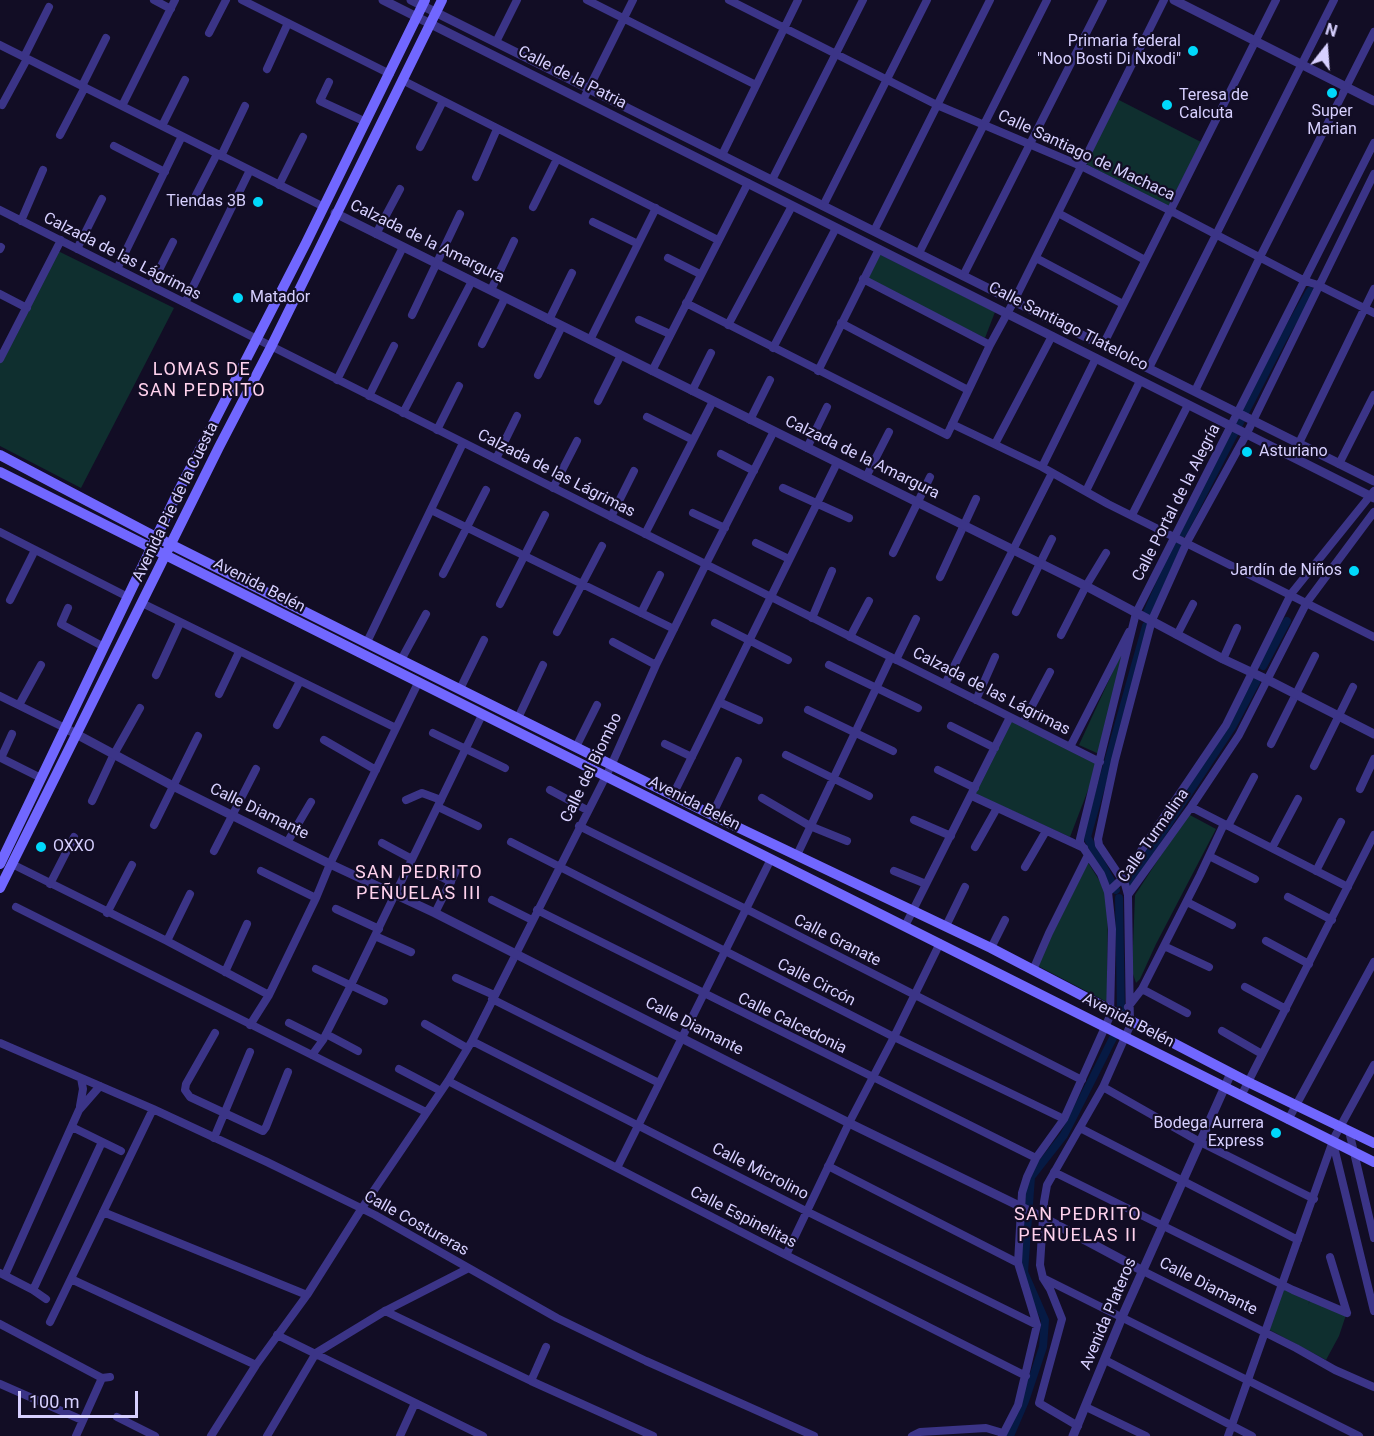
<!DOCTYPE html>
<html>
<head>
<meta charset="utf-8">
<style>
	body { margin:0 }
	#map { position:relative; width:1374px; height:1436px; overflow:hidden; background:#120d25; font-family:Roboto,sans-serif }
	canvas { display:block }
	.north { position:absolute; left:1296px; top:18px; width:60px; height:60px; -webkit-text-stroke:4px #120d25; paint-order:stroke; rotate:17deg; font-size:16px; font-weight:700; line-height:24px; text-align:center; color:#d7d0ff }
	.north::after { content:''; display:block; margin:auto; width:21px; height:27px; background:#d7d0ff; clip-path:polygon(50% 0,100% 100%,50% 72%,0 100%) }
	.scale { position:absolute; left:18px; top:1391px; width:120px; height:27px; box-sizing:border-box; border:3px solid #d7d0ff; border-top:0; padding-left:8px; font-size:18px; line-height:21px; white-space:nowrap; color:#d7d0ff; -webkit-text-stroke:4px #120d25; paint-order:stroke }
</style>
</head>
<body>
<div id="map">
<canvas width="1374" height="1436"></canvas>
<div class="north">N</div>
<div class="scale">100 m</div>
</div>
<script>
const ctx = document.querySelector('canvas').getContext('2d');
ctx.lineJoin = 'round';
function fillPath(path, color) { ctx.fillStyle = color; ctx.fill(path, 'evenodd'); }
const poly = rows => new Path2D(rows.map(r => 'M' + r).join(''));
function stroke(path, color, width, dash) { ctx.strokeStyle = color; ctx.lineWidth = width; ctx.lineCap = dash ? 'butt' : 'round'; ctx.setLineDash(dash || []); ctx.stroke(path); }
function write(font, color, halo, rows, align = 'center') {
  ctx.font = font + ' Roboto,sans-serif'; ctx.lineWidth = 4.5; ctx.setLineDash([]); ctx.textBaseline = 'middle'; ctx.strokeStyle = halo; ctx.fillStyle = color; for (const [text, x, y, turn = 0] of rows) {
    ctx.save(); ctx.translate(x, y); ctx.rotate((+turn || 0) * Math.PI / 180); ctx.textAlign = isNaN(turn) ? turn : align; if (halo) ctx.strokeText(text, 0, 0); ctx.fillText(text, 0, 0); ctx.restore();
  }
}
fillPath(poly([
	[1117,99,1201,142,1168,207,1086,164],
	[58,251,174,308,81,488,0,446,0,363],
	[879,254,995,312,985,338,864,279],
	[1127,641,1099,754,1079,745],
	[1009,719,1098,764,1070,837,971,792],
	[1188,814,1216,829,1156,944,1140,979,1136,983,1132,971,1135,895],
	[1087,861,1108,894,1107,1002,1038,966,1050,938],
	[1282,1286,1310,1300,1308,1305,1311,1299,1346,1315,1339,1336,1326,1360,1268,1329]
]), '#0f2f2f');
stroke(poly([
	[1183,533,1284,337,1310,291],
	[1146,615,1179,541],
	[1263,666,1287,621],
	[1128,885,1232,727,1256,682],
	[1116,890,1087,837,1146,626],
	[1119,898,1121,1013],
	[1010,1436,1025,1401,1043,1347,1045,1320,1024,1272,1031,1177,1064,1135,1115,1034]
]), '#061a44', 8);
stroke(poly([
	[154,0,171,9],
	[242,0,390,74],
	[587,0,756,85],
	[729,0,937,105,1081,166,1171,211,1305,281,1318,285,1374,313],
	[209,33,226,0],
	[496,42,517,0],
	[0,45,324,207],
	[24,57,49,7],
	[267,69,288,23],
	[402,80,718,240],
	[329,82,320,101,366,122],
	[82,86,106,38],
	[583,100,633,0],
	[2,105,27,59],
	[122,106,175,0],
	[162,126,185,80],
	[60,135,85,87],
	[114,146,165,172],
	[420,147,443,101],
	[722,155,798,0],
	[221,156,245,106],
	[476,177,497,129],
	[772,180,863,0],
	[279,185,303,137],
	[196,195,217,154],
	[823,206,927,0],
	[533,207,557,159],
	[0,210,1100,762],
	[1058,213,1145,260],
	[21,221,43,170],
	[593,222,638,244],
	[874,231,990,0],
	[376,234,400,189],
	[0,249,1,247],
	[77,249,102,199],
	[919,253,1047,0],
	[668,258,700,274],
	[1036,258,1123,304],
	[117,269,182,136],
	[963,276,1103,0],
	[863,279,990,345],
	[151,286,173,242],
	[491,290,514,241],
	[0,294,27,308],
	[185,303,250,170],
	[686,303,947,435,990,345,1014,301,1164,0],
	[412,315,460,214],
	[549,320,572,273],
	[639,320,670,334],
	[841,323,968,390],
	[728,325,792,206],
	[590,340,656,208],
	[482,344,505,298],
	[1103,345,1276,0],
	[773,348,836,228],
	[0,359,61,240],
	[1149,368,1334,0],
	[652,371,748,183],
	[818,371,879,249],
	[538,375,562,326],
	[337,380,403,247],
	[692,391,711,353],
	[1195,391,1260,257,1374,32],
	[369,396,394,346],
	[598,401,621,355],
	[403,413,472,281],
	[647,417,693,440],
	[750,420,770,380],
	[952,424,1042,467,1108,504,1374,637],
	[437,430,459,386],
	[1299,443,1374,289],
	[995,444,1052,336],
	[807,448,827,407],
	[721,454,754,471],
	[496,459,517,416],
	[1339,464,1374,395],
	[1042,467,1096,358],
	[866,477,889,432],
	[553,488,577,441],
	[783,488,849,518],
	[1086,491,1140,381],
	[431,510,674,629],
	[693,513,725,528],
	[1132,515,1188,405],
	[611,517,634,471],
	[0,532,128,597],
	[645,534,713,401],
	[756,543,789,559],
	[893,553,930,477],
	[443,574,486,490],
	[940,577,976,499],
	[10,600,35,550],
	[142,603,396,728],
	[500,604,545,515],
	[68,608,61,624,104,647],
	[1016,612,1052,539],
	[641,613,660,575],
	[812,618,832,571],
	[715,623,788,660],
	[557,632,602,546],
	[1061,635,1086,586,1106,553],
	[1177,635,1193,604],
	[850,637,869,601],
	[367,642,463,443],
	[613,642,656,665],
	[1223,659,1237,628],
	[401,660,426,614],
	[896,660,916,619],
	[829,665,918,708],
	[156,675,180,623],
	[945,684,1052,473],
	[460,689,484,640],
	[219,694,239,652],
	[0,696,65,728],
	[976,700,995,657],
	[719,702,759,720],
	[19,705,41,665],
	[808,710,893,751],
	[518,718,543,665],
	[1023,723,1050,672],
	[277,725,300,681],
	[951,726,995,748],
	[433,733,505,768],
	[12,734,1,758,41,778],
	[324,740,376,770],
	[665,744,692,757],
	[1271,744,1315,656],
	[576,747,597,705],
	[1070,747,1129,632],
	[786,755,869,796],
	[1314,766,1353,687],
	[938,770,975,788],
	[1360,789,1374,759],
	[550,790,587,810],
	[673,795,837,463],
	[972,796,1084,848],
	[762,798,810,826,847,841],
	[406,800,422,793,441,800],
	[92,801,113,756,140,708],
	[438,807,478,826],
	[1191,807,1348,887],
	[712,815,738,761],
	[914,820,951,836],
	[154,825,198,736],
	[579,826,746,909,1082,1080],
	[1228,826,1254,777],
	[288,841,311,802],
	[511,842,894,1037,1064,1119],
	[382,843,412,859],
	[975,847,997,808],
	[1272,848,1298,799],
	[214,851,256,769],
	[797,855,891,657],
	[1209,856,1255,879],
	[12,864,167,941,269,995],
	[1025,867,1046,831],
	[261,871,316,898],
	[894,871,926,884],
	[1316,871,1341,822],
	[436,874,451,882],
	[50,884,74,837],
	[1108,892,1122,879,1226,725,1291,594,1374,491],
	[1128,895,1125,884,1099,845,1098,839,1115,760,1152,620,1187,542,1247,433,1374,174],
	[1288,897,1332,920],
	[492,900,532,920],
	[1187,902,1232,925],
	[16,907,426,1112],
	[336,909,379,929],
	[537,910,1036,1158],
	[107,913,132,865],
	[435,913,456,871],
	[905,926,1010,717],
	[946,926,965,887],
	[375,936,411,952],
	[167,941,190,894],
	[1266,941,1309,964],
	[1164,946,1209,967],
	[991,948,1005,920],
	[316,969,384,1001],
	[1033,970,1049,933,1088,855],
	[225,972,247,924],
	[456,978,494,995],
	[1245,987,1286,1009],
	[1142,989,1187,1013],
	[492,999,659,1083],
	[1128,1007,1142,989,1200,875,1224,824],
	[289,1023,323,1040],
	[425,1024,467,1048],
	[250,1025,269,995,316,898,330,864,418,683],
	[1222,1031,1262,1054],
	[215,1033,186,1084,185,1090,190,1097,263,1131,266,1127,288,1072],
	[326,1034,358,1051],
	[472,1041,806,1211,1037,1325],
	[0,1043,153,1109,267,1162,375,1215,557,1318,646,1361,814,1436],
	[312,1055,323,1040,351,985,482,715],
	[399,1069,441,1091],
	[448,1081,786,1255,1026,1376],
	[1103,1087,1200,1142,1314,1199],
	[1241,1096,1374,835],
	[80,1106,83,1089,81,1078],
	[1288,1120,1374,962],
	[72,1127,121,1151],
	[1080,1128,1298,1240],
	[1349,1131,1374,1238],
	[214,1138,250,1052],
	[1333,1143,1374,1311],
	[828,1166,1018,1263],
	[617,1168,771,859],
	[1054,1172,1293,1290,1347,1313],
	[103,1212,307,1295],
	[786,1255,849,1123,894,1037,940,943],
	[1330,1257,1347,1313],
	[1143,1271,1296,1348,1335,1370,1374,1387],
	[0,1273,33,1290,46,1299],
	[5,1275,79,1110,100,1086],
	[1043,1278,1359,1436],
	[71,1279,256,1365],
	[33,1290,102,1142],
	[385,1311,531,1381,653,1436],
	[50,1322,153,1109],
	[0,1324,102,1378,110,1377],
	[277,1335,483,1436],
	[1105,1360,1252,1436],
	[531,1381,546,1347],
	[0,1384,82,1420],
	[1086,1407,1146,1436],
	[117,1417,155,1436],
	[1078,1426,1039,1403,1062,1319,1050,1289,1043,1278,1040,1265,1044,1202,1047,1185,1103,1087,1130,1026,1128,895,1191,807,1239,735,1307,602,1374,512],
	[76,1436,102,1378],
	[211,1436,256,1365,307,1295,362,1208,448,1081,472,1041,610,768,656,665,706,564,774,431],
	[267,1436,316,1353,385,1311,467,1269],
	[400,1436,415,1403],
	[912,1436,920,1432,986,1428,1003,1433],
	[1002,1436,1018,1405,1037,1325,1018,1263,1022,1193,1027,1177,1036,1158,1064,1119,1110,1016,1112,929,1108,892,1101,874,1080,843,1080,839,1136,613,1374,143],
	[1228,1436,1334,1138,1374,1065]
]), '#3b3487', 8);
stroke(poly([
	[383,0,1374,498],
	[411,0,1374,481],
	[1174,0,1374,101],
	[335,213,1086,586,1223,659,1268,680,1374,734],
	[65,728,173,786,330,864,435,913,849,1123,1044,1218,1143,1271],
	[1073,1436,1122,1317,1231,1073]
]), '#3b3487', 9);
stroke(poly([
	[0,455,150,534,385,652,712,815,991,948,1248,1082,1374,1143],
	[0,472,1374,1162],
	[0,864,177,494,306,243,425,0],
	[0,888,219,447,271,347,442,0]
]), '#7167ff', 10);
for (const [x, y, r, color] of [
	[1193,51,6,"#00d8fb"],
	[1332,93,6,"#00d8fb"],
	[1167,105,6,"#00d8fb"],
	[258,202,6,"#00d8fb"],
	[238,298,6,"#00d8fb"],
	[1247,452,6,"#00d8fb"],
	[1354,571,6,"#00d8fb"],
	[41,847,6,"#00d8fb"],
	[1276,1133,6,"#00d8fb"]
]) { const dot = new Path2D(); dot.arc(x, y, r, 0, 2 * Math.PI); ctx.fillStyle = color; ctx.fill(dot); stroke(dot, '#120d25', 2); }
write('16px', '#d7d0ff', '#120d25', [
	["Primaria federal",1181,42],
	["\"Noo Bosti Di Nxodi\"",1181,60],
	["Teresa de",1179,96,"left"],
	["Calcuta",1179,114,"left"],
	["Super",1332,112,"center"],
	["Marian",1332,130,"center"],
	["Tiendas 3B",246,202],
	["Matador",250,298,"left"],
	["Asturiano",1259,452,"left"],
	["Jardín de Niños",1342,571],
	["OXXO",53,847,"left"],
	["Bodega Aurrera",1264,1124],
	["Express",1264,1142]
], 'right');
write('16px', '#d7d0ff', '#120d25', [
	["Calle de la Patria",572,78,27],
	["Calle Santiago de Machaca",1086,156,25],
	["Calzada de la Amargura",427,242,26],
	["Calzada de las Lágrimas",122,257,27],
	["Calle Santiago Tlatelolco",1068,327,27],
	["Calzada de la Amargura",862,458,26],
	["Calzada de las Lágrimas",556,474,27],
	["Avenida Pie de la Cuesta",176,502,-64],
	["Calle Portal de la Alegría",1177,503,-63],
	["Avenida Belén",259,586,27],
	["Calzada de las Lágrimas",991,692,27],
	["Calle del Biombo",592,768,-64],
	["Avenida Belén",694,804,27],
	["Calle Diamante",259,812,26],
	["Calle Turmalina",1154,836,-55],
	["Calle Granate",837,941,27],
	["Calle Circón",816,983,27],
	["Avenida Belén",1128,1021,27],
	["Calle Calcedonia",792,1024,26],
	["Calle Diamante",694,1027,27],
	["Calle Microlino",760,1172,27],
	["Calle Espinelitas",743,1218,27],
	["Calle Costureras",416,1224,29],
	["Calle Diamante",1208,1287,27],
	["Avenida Plateros",1109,1314,-67]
]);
ctx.letterSpacing = '1.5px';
write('18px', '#ffd2ed', '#120d25', [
	["LOMAS DE",202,370],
	["SAN PEDRITO",202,391],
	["SAN PEDRITO",419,873],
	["PEÑUELAS III",419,894],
	["SAN PEDRITO",1078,1215],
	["PEÑUELAS II",1078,1236]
]);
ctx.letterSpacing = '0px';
</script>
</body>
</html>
